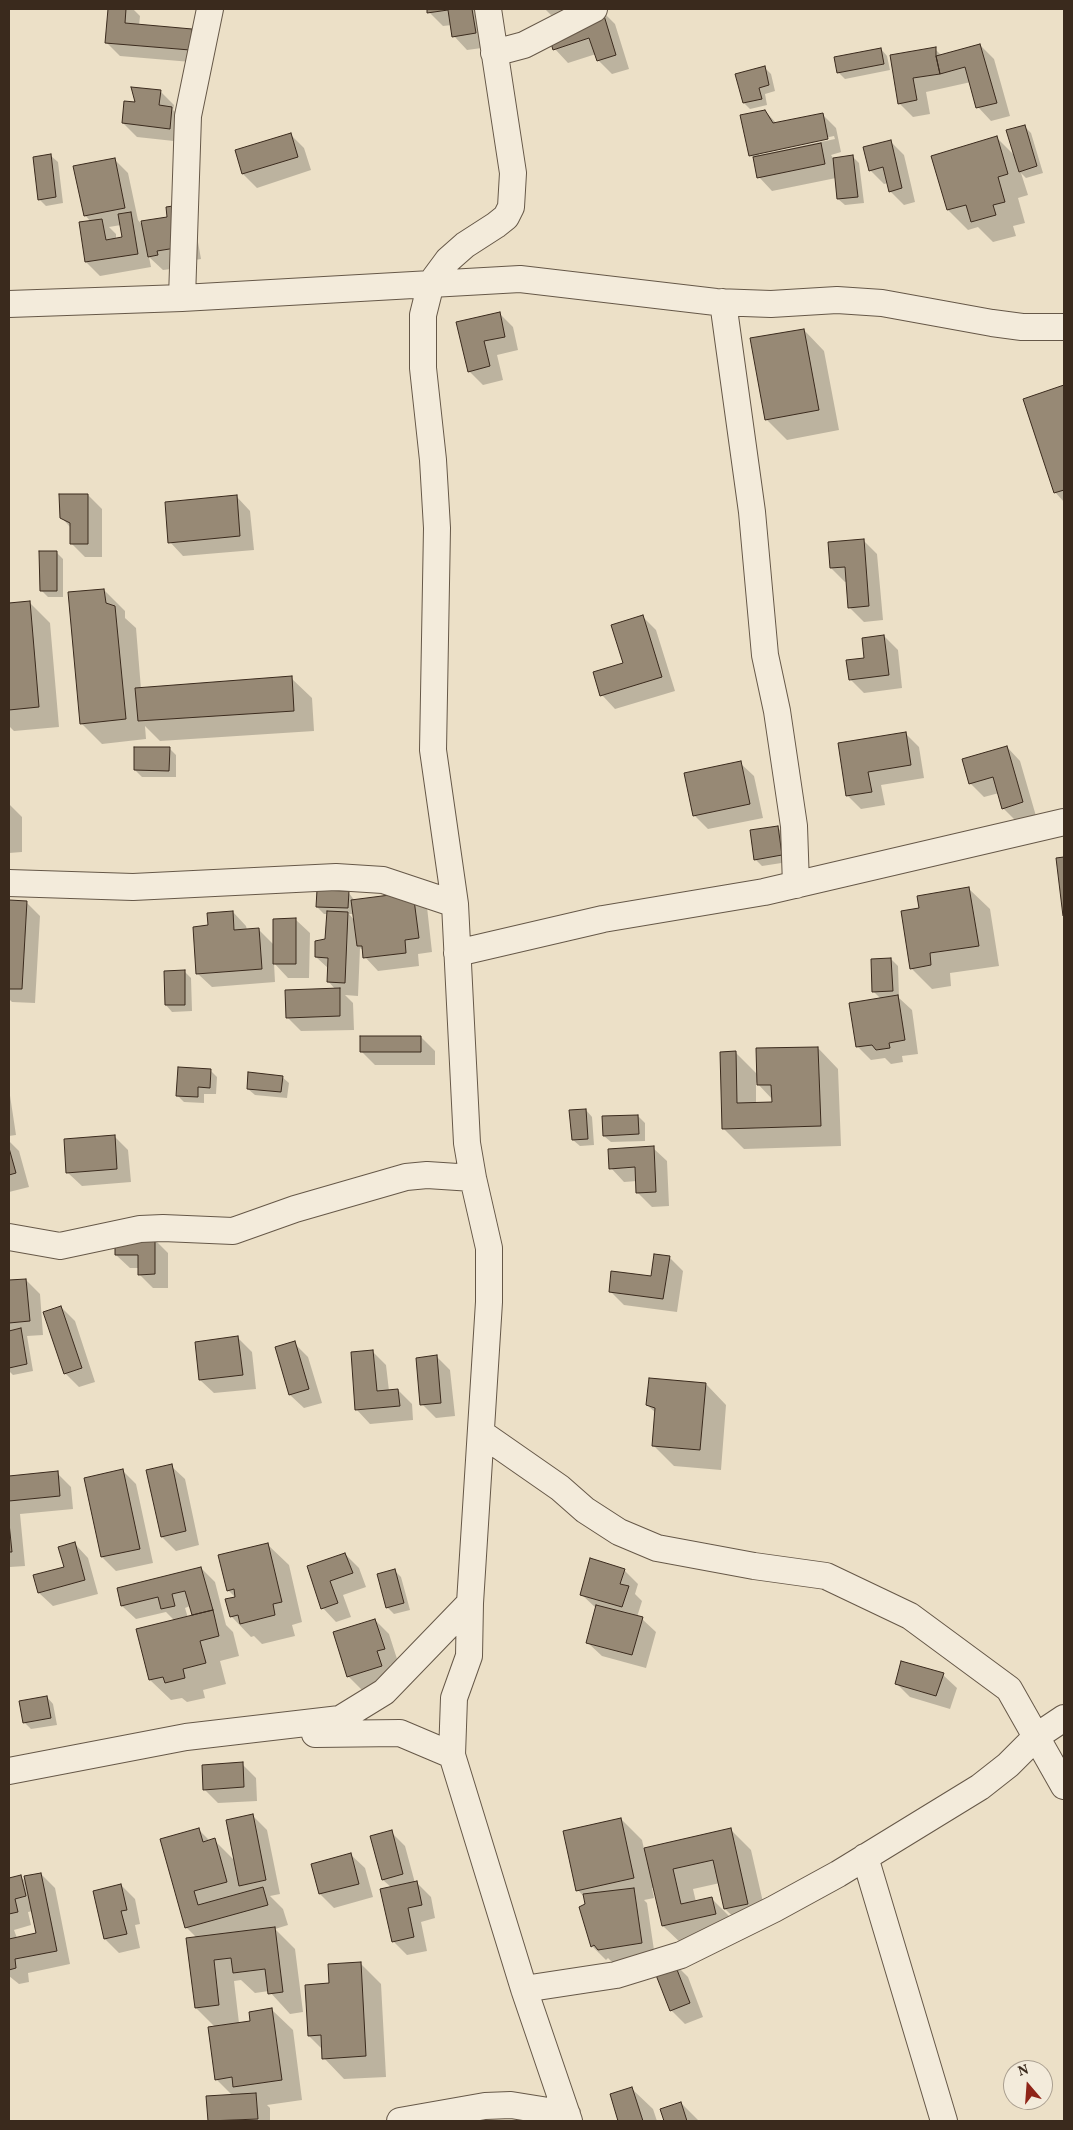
<!DOCTYPE html>
<html>
<head>
<meta charset="utf-8">
<style>
	body { margin:0 }
	#map { position:relative; width:1073px; height:2130px; overflow:hidden; background:#ece0c7; font-family:Vollkorn,serif }
	canvas { display:block }
	.frame { position:absolute; inset:0; border:10px solid #3a2a1d; pointer-events:none }
	.north { position:absolute; left:1003px; top:2060px; width:50px; height:50px; box-sizing:border-box; background:#f3ebdb; border:1px solid #a99e8f; border-radius:50%; rotate:342deg; font-size:14px; font-weight:700; line-height:20px; text-align:center; color:#3a2a1d }
	.north::after { content:''; display:block; margin:auto; width:18px; height:22px; background:#8f2418; clip-path:polygon(50% 0,100% 100%,50% 72%,0 100%) }
</style>
</head>
<body>
<div id="map">
<canvas width="1073" height="2130"></canvas>
<div class="frame"></div>
<div class="north">N</div>
</div>
<script>
const ctx = document.querySelector('canvas').getContext('2d');
ctx.lineJoin = 'round';
function fillPath(path, color) { ctx.fillStyle = color; ctx.fill(path, 'evenodd'); }
const poly = rows => new Path2D(rows.map(r => 'M' + r).join(''));
function stroke(path, color, width, dash) { ctx.strokeStyle = color; ctx.lineWidth = width; ctx.lineCap = dash ? 'butt' : 'round'; ctx.setLineDash(dash || []); ctx.stroke(path); }
fillPath(poly([
	[110,9,133,9,140,16,139,26,191,30,205,44,203,63,120,56,107,43],
	[428,9,483,9,489,47,467,50,454,36,452,25,443,26,429,12],
	[545,9,592,9,551,15],
	[601,10,615,24,629,69,612,74,598,60,596,54,568,63,555,49],
	[980,45,994,59,1010,116,991,121,978,107,971,82,926,92,930,114,913,117,899,103,891,56,935,49,942,56],
	[881,49,887,56,890,70,845,79,838,72],
	[764,67,771,74,775,91,765,94,767,105,750,109,744,103],
	[160,91,174,105,173,110,186,122,183,142,137,137,123,123,136,103],
	[765,111,777,124,822,114,836,128,841,152,831,155,834,159,852,156,859,163,864,203,845,205,838,199,836,178,772,191,759,177,755,159,750,155],
	[834,136,835,139,759,155,759,152],
	[1024,126,1031,133,1043,173,1026,178,1021,173,1028,195,1018,198,1025,223,1013,226,1016,236,993,242,978,227,968,230,948,210,996,137,1015,156],
	[291,135,304,148,311,170,257,188,243,174,236,151],
	[891,142,904,155,915,202,904,205,890,191,888,183,884,184,870,170],
	[51,156,58,162,63,203,46,206,39,199],
	[114,159,128,173,138,220,143,226,194,220,201,259,170,264,171,269,163,270,149,257,151,267,100,276,86,262,91,222,85,215],
	[121,225,123,238,116,239,116,234,109,227],
	[499,313,513,327,518,350,497,355,503,380,483,385,469,371,458,323],
	[804,330,824,351,839,430,787,440,766,419],
	[1064,387,1064,502,1055,492,1024,400],
	[88,495,102,509,102,557,85,557,71,543,71,528,61,517],
	[237,497,250,511,254,550,183,556,170,542],
	[863,540,877,554,883,620,864,622,850,608,848,581,845,582,831,568],
	[56,552,63,559,63,597,48,597,41,590],
	[104,590,125,611,125,618,136,628,141,689,291,678,312,698,314,731,160,741,145,726,146,739,102,744,81,723],
	[29,602,50,623,59,727,14,731,9,726,9,604],
	[642,616,656,630,675,691,615,709,602,695,625,664],
	[884,636,898,650,902,688,864,693,850,679],
	[905,733,919,747,924,778,881,785,885,805,861,809,847,795,839,744],
	[1007,747,1020,761,1036,816,1017,822,1003,808,999,793,984,797,970,783],
	[169,748,176,755,176,777,142,777,135,770],
	[740,763,754,776,763,818,708,829,694,815],
	[9,804,22,817,22,852,9,853],
	[777,827,784,834,788,862,762,866,755,859],
	[1058,859,1064,859,1064,916],
	[969,889,990,909,999,966,950,973,951,986,932,989,911,968,920,909],
	[348,892,355,901,413,893,427,907,432,952,418,954,419,966,378,971,365,957,364,951,360,948,358,996,345,995,353,1003,354,1030,301,1031,287,1017,336,990,328,981,329,969,316,957,326,940,328,914,324,914,317,907],
	[349,914,354,914,355,921],
	[9,902,26,902,40,916,35,1003,12,1002,9,999],
	[233,912,246,926,247,930,258,929,274,945,296,920,310,933,309,978,288,978,274,963,275,982,212,987,198,974],
	[891,959,898,966,899,998,912,1010,918,1054,902,1056,903,1062,891,1064,885,1058,871,1060,857,1046,881,999,873,991],
	[184,971,191,978,192,1011,172,1012,166,1005],
	[421,1037,435,1051,435,1065,375,1065,361,1051],
	[818,1048,838,1069,841,1146,744,1149,723,1128,735,1052,758,1075],
	[756,1082,773,1100,773,1103,756,1104],
	[210,1070,217,1077,216,1094,204,1094,204,1103,184,1102,178,1096],
	[282,1077,289,1083,287,1098,255,1095,248,1089],
	[9,1089,16,1135,9,1136],
	[586,1110,592,1117,594,1145,580,1146,573,1140],
	[638,1116,645,1123,645,1141,611,1142,604,1136],
	[114,1136,128,1150,131,1182,82,1186,68,1173],
	[9,1141,19,1151,29,1187,9,1192],
	[653,1148,667,1161,669,1206,652,1207,638,1193,637,1181,624,1182,611,1168],
	[154,1239,168,1253,168,1288,153,1288,139,1274,139,1268,130,1268,116,1255],
	[669,1257,683,1271,677,1312,624,1305,610,1291,652,1278],
	[26,1280,40,1294,43,1335,27,1336,33,1371,13,1375,9,1371,9,1281],
	[61,1307,75,1321,95,1382,79,1387,65,1373],
	[238,1338,252,1352,256,1389,214,1393,200,1380],
	[294,1343,308,1357,322,1403,304,1408,290,1395,277,1348],
	[372,1351,386,1365,389,1391,398,1390,412,1404,413,1420,370,1424,357,1410],
	[436,1356,450,1370,455,1416,436,1418,422,1404],
	[706,1384,726,1405,721,1470,674,1466,653,1445,656,1413,647,1405],
	[171,1466,185,1479,199,1545,176,1551,162,1537],
	[123,1471,136,1484,153,1563,116,1571,102,1557],
	[57,1473,71,1487,73,1509,20,1514,25,1566,10,1567,9,1477],
	[75,1544,88,1558,98,1594,53,1606,39,1593,66,1568],
	[268,1545,289,1565,302,1622,292,1625,295,1636,262,1644,254,1636,251,1637,231,1616,236,1598,228,1590],
	[345,1554,359,1568,366,1587,343,1595,351,1617,336,1622,323,1608,308,1567],
	[201,1568,215,1582,226,1625,233,1632,239,1656,220,1661,226,1684,203,1690,205,1698,187,1702,182,1698,171,1700,150,1680,175,1621,166,1612,136,1619,122,1606],
	[190,1606,193,1616,188,1618,185,1608],
	[394,1570,401,1577,410,1610,394,1614,387,1607],
	[624,1570,638,1584,635,1594,642,1601,637,1617,642,1619,656,1632,646,1668,602,1656,588,1643,597,1609,581,1594],
	[375,1620,389,1634,398,1662,390,1665,395,1680,362,1690,348,1676],
	[943,1675,957,1688,950,1709,910,1697,896,1683],
	[47,1697,53,1704,57,1725,31,1729,24,1722],
	[242,1764,256,1778,257,1801,218,1803,204,1789],
	[253,1816,267,1830,280,1894,270,1896,283,1909,288,1925,275,1929,295,1949,303,2012,290,2014,269,1991,255,1993,241,1980,234,1981,239,2023,251,2022,272,2010,293,2030,302,2100,267,2105,270,2108,270,2121,209,2121,207,2097,233,2096,216,2079,215,2027,196,2008,197,1938,186,1927,198,1829,210,1841,214,1840,235,1861],
	[621,1819,642,1840,644,1849,731,1830,751,1850,768,1924,746,1929,725,1909,720,1883,693,1889,696,1902,712,1899,732,1919,684,1946,663,1926,654,1888,652,1888,654,1898,644,1900,647,1903,655,1957,613,1963,608,1958,606,1960,592,1946,585,1898,578,1890],
	[391,1832,405,1846,415,1883,417,1883,431,1897,435,1918,421,1922,427,1951,407,1955,393,1941,392,1888,383,1880],
	[351,1855,365,1868,373,1897,334,1908,320,1894,312,1865],
	[41,1874,55,1888,70,1964,28,1973,29,1982,19,1984,9,1976,9,1879,20,1876,27,1883],
	[33,1911,37,1934,17,1938,14,1930,31,1925,28,1912],
	[121,1885,135,1899,140,1924,135,1925,140,1948,119,1953,105,1939,94,1891],
	[360,1963,381,1984,386,2077,344,2079,324,2058,323,2050,309,2036,330,1984],
	[674,1963,688,1977,703,2017,685,2024,671,2010],
	[632,2089,653,2109,657,2121,620,2121,611,2095],
	[681,2103,699,2121,666,2121,662,2110]
]), '#0003');
const building = poly([
	[108,9,126,9,125,23,192,29,190,50,105,43,108,9],
	[427,9,472,9,476,33,452,37,448,10,427,13,427,9],
	[602,9,616,55,597,61,589,38,553,50,546,26,602,9],
	[980,44,997,103,976,108,965,67,940,74,936,56,980,44],
	[936,47,936,56,940,74,913,78,917,100,898,104,890,55,936,47],
	[881,48,884,64,837,73,834,57,881,48],
	[765,66,769,85,759,88,762,99,743,103,735,74,765,66],
	[131,87,161,90,159,105,172,107,170,129,122,123,124,101,135,102,131,87],
	[765,110,773,123,823,113,828,139,749,156,740,115,765,110],
	[1025,125,1037,166,1019,172,1006,130,1025,125],
	[291,133,298,157,242,174,235,150,291,133],
	[997,136,1008,174,998,177,1005,202,993,205,996,215,971,222,966,205,947,210,931,156,997,136],
	[891,140,902,188,889,192,883,167,869,171,863,147,891,140],
	[821,143,825,164,757,178,753,157,821,143],
	[51,154,56,197,38,200,33,157,51,154],
	[853,155,858,197,837,199,833,158,853,155],
	[115,158,125,208,84,216,73,166,115,158],
	[180,205,188,246,157,251,158,255,148,257,141,221,167,217,166,207,180,205],
	[131,212,138,254,85,262,79,222,102,219,106,240,122,237,118,214,131,212],
	[500,312,505,337,484,341,490,366,468,372,456,322,500,312],
	[804,329,819,410,765,420,750,338,804,329],
	[1064,385,1064,490,1054,493,1023,399,1064,385],
	[59,494,88,494,88,544,70,544,70,523,60,518,59,494],
	[237,495,240,536,168,543,165,502,237,495],
	[864,539,869,606,848,608,845,567,830,568,828,542,864,539],
	[39,551,57,551,57,591,40,591,39,551],
	[104,589,106,603,115,606,126,719,80,724,68,592,104,589],
	[30,601,39,707,9,710,9,603,30,601],
	[643,615,662,677,600,696,593,672,623,663,611,625,643,615],
	[884,635,889,675,849,680,846,660,864,658,862,638,884,635],
	[292,676,294,711,138,721,135,688,292,676],
	[906,732,911,765,868,772,872,792,846,796,838,743,906,732],
	[1007,746,1023,802,1002,809,993,777,969,784,962,759,1007,746],
	[134,747,170,747,169,771,134,770,134,747],
	[741,761,750,804,693,816,684,773,741,761],
	[778,826,782,855,754,860,750,830,778,826],
	[1064,857,1064,916,1063,916,1056,858,1064,857],
	[969,887,979,946,930,953,931,965,910,969,901,911,919,908,917,896,969,887],
	[317,890,349,891,348,908,316,907,317,890],
	[413,892,419,938,405,940,406,953,363,958,362,946,357,946,351,900,413,892],
	[9,900,27,901,22,989,9,989,9,900],
	[233,911,234,930,259,928,262,969,196,974,193,927,208,925,207,913,233,911],
	[327,911,348,912,345,983,327,982,328,958,315,957,315,941,325,939,327,911],
	[296,918,296,964,273,964,273,919,296,918],
	[891,958,893,991,872,992,871,959,891,958],
	[185,970,185,1005,165,1005,164,971,185,970],
	[340,988,340,1016,286,1018,285,990,340,988],
	[898,995,905,1040,889,1043,890,1048,876,1050,872,1045,856,1047,849,1003,898,995],
	[360,1036,421,1036,421,1052,360,1052,360,1036],
	[818,1047,821,1126,722,1129,720,1052,736,1051,737,1103,772,1102,771,1085,757,1085,756,1048,818,1047],
	[178,1067,211,1069,210,1088,198,1087,198,1097,176,1096,178,1067],
	[248,1072,283,1076,281,1092,247,1089,248,1072],
	[586,1109,588,1139,572,1140,569,1110,586,1109],
	[638,1115,639,1134,603,1136,602,1116,638,1115],
	[115,1135,117,1169,66,1173,64,1139,115,1135],
	[654,1146,656,1192,636,1193,635,1167,609,1169,608,1149,654,1146],
	[9,1148,16,1173,9,1175,9,1148],
	[115,1238,155,1238,155,1274,138,1275,138,1255,115,1255,115,1238],
	[654,1254,670,1256,663,1299,609,1292,611,1271,651,1276,654,1254],
	[26,1279,30,1321,9,1323,9,1280,26,1279],
	[61,1306,82,1368,64,1374,43,1312,61,1306],
	[21,1328,27,1364,9,1368,9,1331,21,1328],
	[238,1336,243,1375,199,1380,195,1342,238,1336],
	[295,1341,309,1389,289,1395,275,1347,295,1341],
	[373,1350,377,1391,398,1389,400,1406,355,1410,351,1352,373,1350],
	[437,1355,441,1403,420,1405,416,1358,437,1355],
	[649,1378,706,1383,700,1450,652,1446,655,1408,646,1405,649,1378],
	[172,1464,186,1531,161,1537,146,1470,172,1464],
	[123,1469,140,1549,101,1557,84,1478,123,1469],
	[58,1471,60,1496,9,1501,9,1476,58,1471],
	[9,1523,12,1552,9,1552,9,1523],
	[75,1542,85,1580,38,1593,33,1575,64,1567,58,1547,75,1542],
	[268,1543,282,1602,273,1604,275,1615,240,1624,238,1615,230,1617,225,1599,235,1597,234,1589,227,1591,218,1555,268,1543],
	[345,1553,353,1573,330,1581,338,1603,321,1609,307,1566,345,1553],
	[590,1558,625,1569,620,1584,629,1586,622,1607,580,1595,590,1558],
	[201,1567,213,1610,192,1615,185,1591,172,1594,175,1606,161,1609,158,1597,121,1606,117,1588,201,1567],
	[395,1569,404,1603,386,1608,377,1574,395,1569],
	[596,1605,643,1617,632,1655,586,1643,596,1605],
	[213,1610,219,1636,200,1641,206,1663,183,1669,185,1678,165,1683,163,1677,149,1680,136,1629,213,1610],
	[375,1619,385,1649,377,1651,382,1666,347,1677,333,1632,375,1619],
	[901,1661,944,1673,936,1696,895,1684,901,1661],
	[47,1696,51,1718,23,1723,19,1701,47,1696],
	[243,1762,244,1787,203,1790,202,1765,243,1762],
	[253,1814,266,1880,239,1886,226,1820,253,1814],
	[621,1818,634,1878,576,1891,563,1831,621,1818],
	[199,1828,203,1842,215,1838,227,1882,194,1891,198,1905,263,1887,268,1905,185,1928,160,1839,199,1828],
	[731,1828,748,1904,724,1909,713,1860,673,1869,681,1904,712,1897,716,1914,662,1926,644,1848,731,1828],
	[392,1830,403,1874,382,1880,370,1836,392,1830],
	[351,1853,359,1884,319,1894,311,1864,351,1853],
	[41,1873,57,1951,15,1959,16,1968,9,1970,9,1935,9,1939,36,1933,24,1876,41,1873],
	[21,1875,26,1896,15,1899,18,1912,9,1914,9,1878,21,1875],
	[417,1881,422,1905,408,1908,414,1937,392,1942,380,1889,417,1881],
	[121,1884,127,1910,121,1911,127,1934,104,1939,93,1891,121,1884],
	[634,1888,642,1943,598,1950,594,1945,591,1947,579,1907,585,1904,583,1894,634,1888],
	[275,1927,283,1992,268,1994,265,1969,233,1973,231,1958,214,1960,219,2005,195,2008,186,1938,275,1927],
	[361,1962,366,2056,322,2059,321,2035,308,2036,305,1985,329,1983,328,1964,361,1962],
	[674,1962,690,2003,670,2011,654,1970,674,1962],
	[272,2008,282,2080,233,2087,232,2077,215,2080,208,2027,250,2021,249,2012,272,2008],
	[632,2087,643,2121,618,2121,610,2094,632,2087],
	[256,2093,258,2119,208,2121,206,2096,256,2093],
	[681,2102,687,2121,664,2121,660,2109,681,2102]
]);
fillPath(building, '#978975');
stroke(building, '#3a2a1d', 1);
const minor = poly([
	[488,9,513,173,511,207,506,217,496,225,465,245,448,260,431,283,423,315,423,368,433,460,437,528,433,750,455,904,467,1143,473,1178,489,1248,489,1302,470,1603,469,1656,454,1698,452,1755,524,1989,569,2121],
	[494,53,524,45,594,9],
	[182,298,188,116,210,9],
	[723,302,752,512,765,655,777,711,794,826,796,885],
	[9,304,182,298,520,279,716,302,771,304,837,300,882,303,992,323,1022,327,1064,327],
	[9,883,133,887,336,877,383,880,455,904],
	[457,953,603,919,764,892,1064,822],
	[9,1237,60,1246,140,1229,163,1228,233,1231,295,1209,406,1177,427,1175,473,1178],
	[481,1433,560,1488,585,1510,619,1532,657,1548,754,1566,826,1576,910,1616,1009,1689,1064,1786],
	[315,1734,400,1733,452,1755],
	[9,1771,186,1737,340,1719,384,1692,470,1603],
	[865,1857,944,2121],
	[524,1989,616,1975,681,1955,774,1909,838,1874,980,1787,1008,1765,1037,1736,1064,1718],
	[400,2121,485,2106,511,2105,567,2114]
]);
stroke(minor, '#665848', 28);
stroke(minor, '#f3ebdb', 26);
</script>
</body>
</html>
